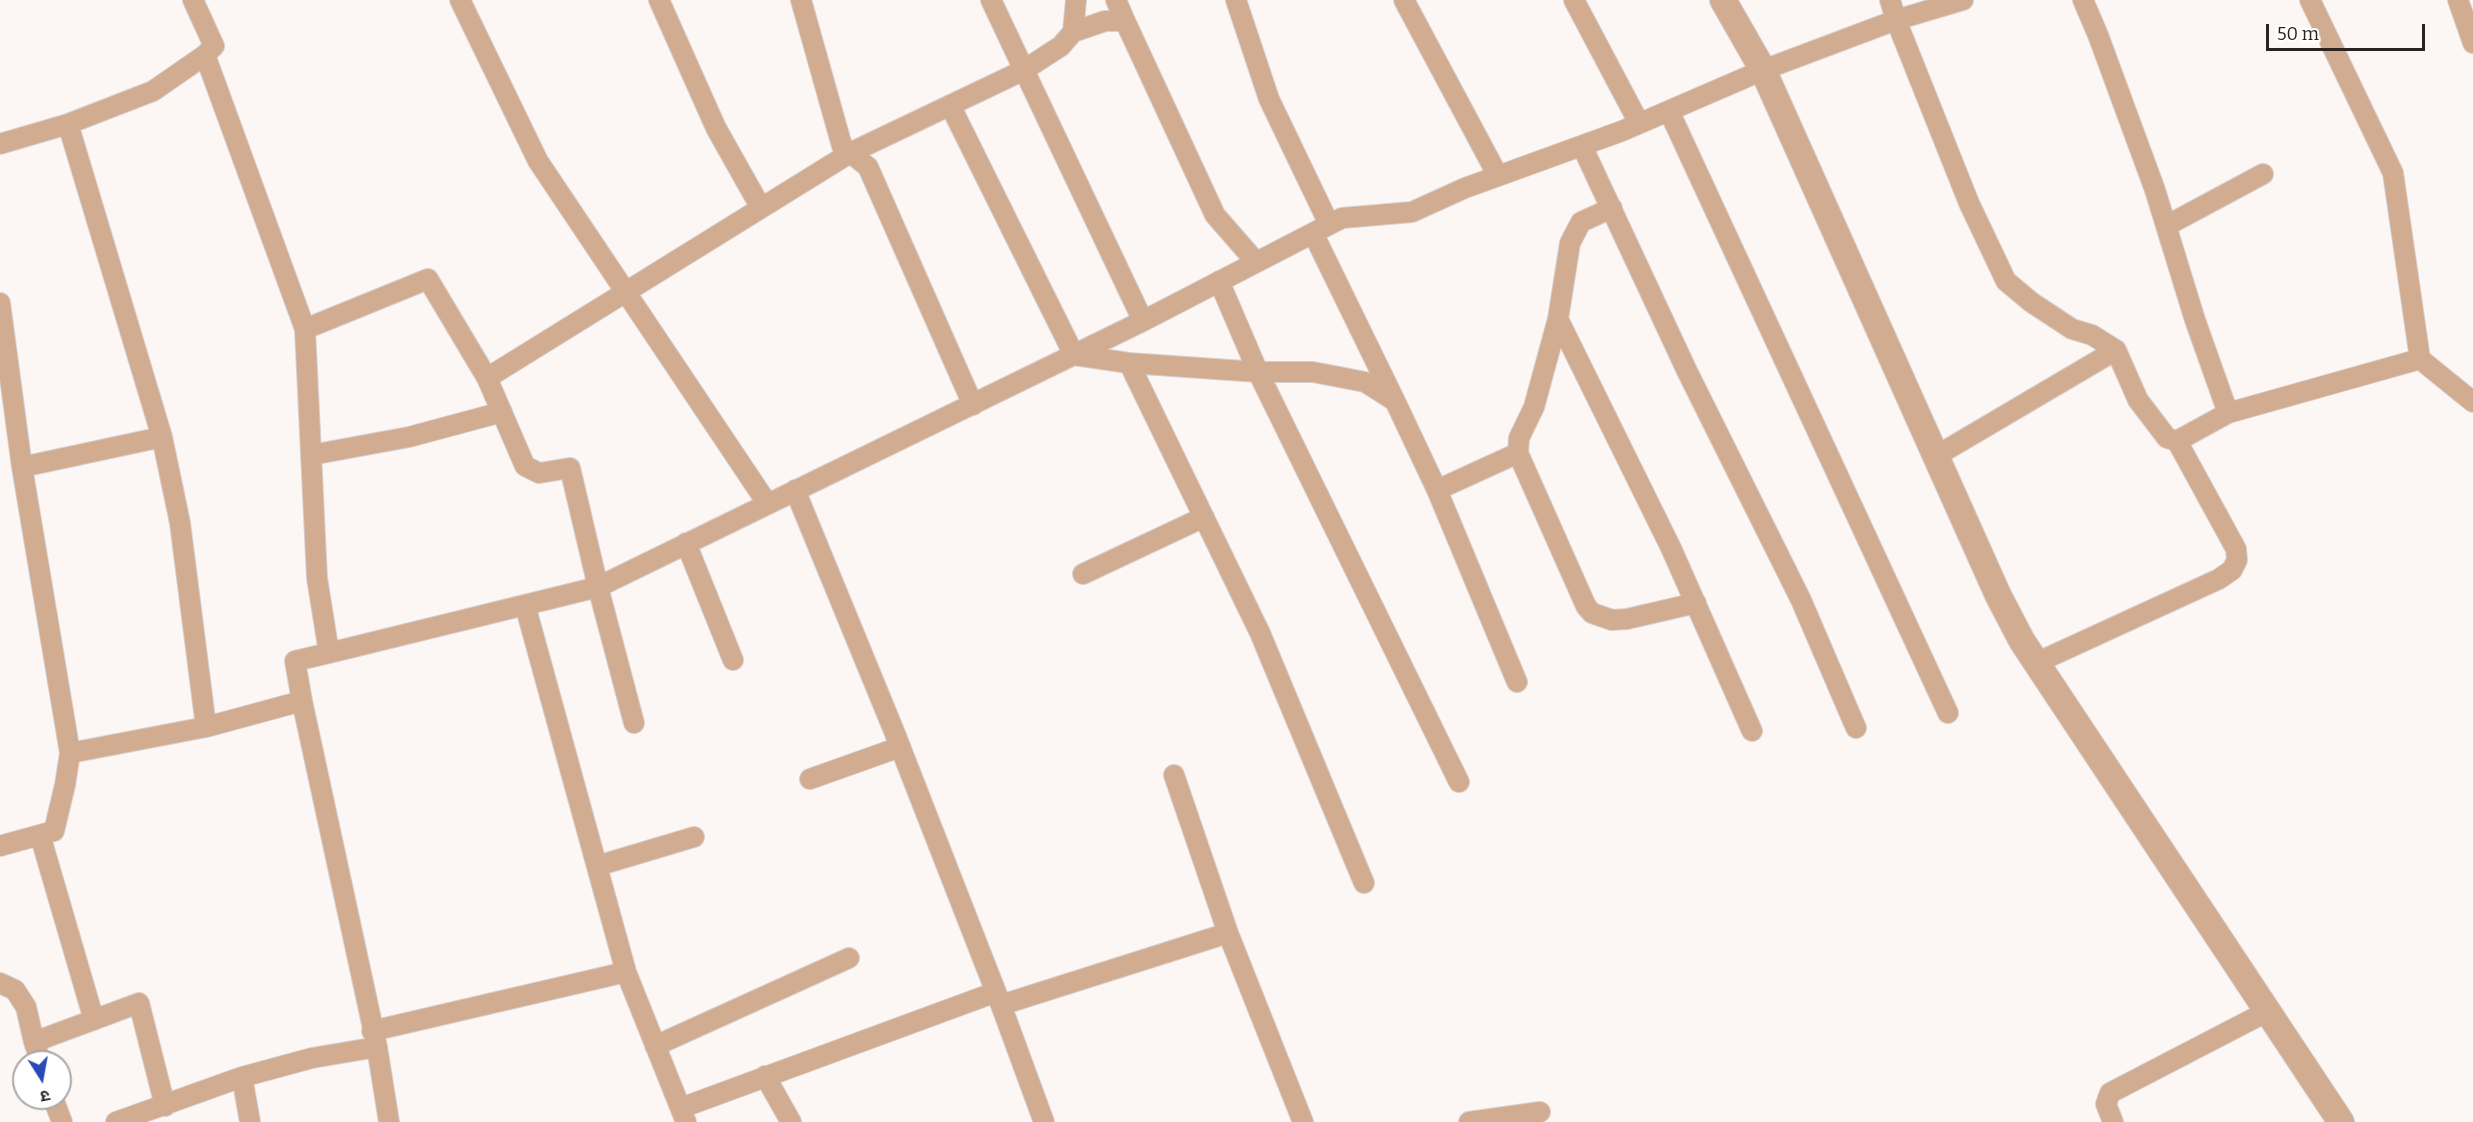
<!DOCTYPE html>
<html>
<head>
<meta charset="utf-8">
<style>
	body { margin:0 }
	#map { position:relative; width:2473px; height:1122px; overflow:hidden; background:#fcf6f5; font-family:Bitter,"Noto Sans Devanagari",serif }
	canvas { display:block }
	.north { position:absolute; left:12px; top:1050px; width:60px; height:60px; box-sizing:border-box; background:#fff; border:2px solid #aba7a6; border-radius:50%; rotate:169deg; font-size:16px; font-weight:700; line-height:24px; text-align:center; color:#2c2321 }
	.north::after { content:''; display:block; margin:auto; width:21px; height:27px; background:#2949b8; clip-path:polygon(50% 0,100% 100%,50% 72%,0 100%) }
	.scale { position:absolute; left:2266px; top:24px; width:159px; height:27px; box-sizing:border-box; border:3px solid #2c2321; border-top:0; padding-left:8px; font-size:18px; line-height:21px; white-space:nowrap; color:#2c2321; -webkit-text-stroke:4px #fff; paint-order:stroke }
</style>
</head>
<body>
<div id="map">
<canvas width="2473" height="1122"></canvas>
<div class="north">उ</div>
<div class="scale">50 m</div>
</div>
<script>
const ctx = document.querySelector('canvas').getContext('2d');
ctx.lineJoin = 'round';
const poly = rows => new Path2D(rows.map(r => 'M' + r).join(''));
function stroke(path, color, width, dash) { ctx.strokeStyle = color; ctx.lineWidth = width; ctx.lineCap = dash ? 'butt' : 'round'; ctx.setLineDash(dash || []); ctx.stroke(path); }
const minor = poly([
	[460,0,538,161,767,503],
	[659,0,716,128,761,208],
	[801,0,842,146,868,167,973,405],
	[991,0,1024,70,1143,321,598,587,570,468,539,473,525,466,487,378,850,153,1024,70,1061,46,1073,32,1076,0],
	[1116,0,1125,21],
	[1236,0,1269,99,1329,224],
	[1404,0,1498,176],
	[1574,0,1639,123],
	[1890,0,1896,20,1969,203,2006,281,2031,302,2072,329,2092,335,2116,350,2138,400,2167,438,2177,441,2228,413,2420,359],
	[2083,0,2098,35,2155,190,2195,320,2228,413],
	[2310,0,2393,173,2420,359,2473,402],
	[2458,0,2473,43],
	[1073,32,1105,21,1125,21,1215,215,1256,262],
	[950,105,1074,355,1129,363,1258,372,1459,782],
	[1669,111,1948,713],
	[68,124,162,437,180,523,206,727],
	[0,144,68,124,153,91,205,55],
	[1582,146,1687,371,1801,600,1856,728],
	[1612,208,1581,222,1570,243,1558,319,1534,407,1519,438,1518,453,1586,606,1592,613,1612,620,1627,619,1696,603],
	[2166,226,2263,174],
	[1313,233,1395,401],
	[1219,281,1258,372,1313,372,1365,382,1395,401,1437,490,1518,453],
	[0,303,22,467,70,753,65,785,54,831,0,846],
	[1558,319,1671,548,1752,731],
	[1143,321,1342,218,1412,212,1465,188,1622,131,1763,70,1896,20,1963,0],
	[305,329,428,279,487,378],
	[1129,363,1260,633,1364,883],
	[311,455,409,437,502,412],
	[1936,456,2116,350],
	[22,467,162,437],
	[795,490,894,731,1001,1005,1228,933,1174,775],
	[1437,490,1517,682],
	[686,543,733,660],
	[1083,574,1204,517],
	[525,605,626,972,686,1122],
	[329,653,598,587,634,723],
	[2036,663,2219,579,2232,570,2237,560,2236,549,2177,441],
	[302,701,377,1047,389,1122],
	[70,753,206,727,302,701,295,661,329,653,317,578,305,329,205,55,214,46,193,0],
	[810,779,900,747],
	[40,835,94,1020],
	[597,866,694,837],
	[1228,933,1303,1122],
	[0,983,15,990,26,1007,34,1042],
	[1001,1005,1044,1122],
	[372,1031,626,972],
	[655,1046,849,958],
	[41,1062,34,1042,139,1003,165,1106],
	[765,1076,791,1122],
	[53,1098,62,1122],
	[681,1108,996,992],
	[116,1122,242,1077],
	[250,1122,242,1077,312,1058,377,1047],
	[1469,1122,1540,1112],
	[2113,1122,2106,1104,2110,1093,2268,1011]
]);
const tertiary = poly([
	[1723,0,1763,70,1998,595,2022,641,2341,1122]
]);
stroke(minor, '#d7d0cf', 22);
stroke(tertiary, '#d7d0cf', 28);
stroke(minor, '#d1ac91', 20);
stroke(tertiary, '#d1ac91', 26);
</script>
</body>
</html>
